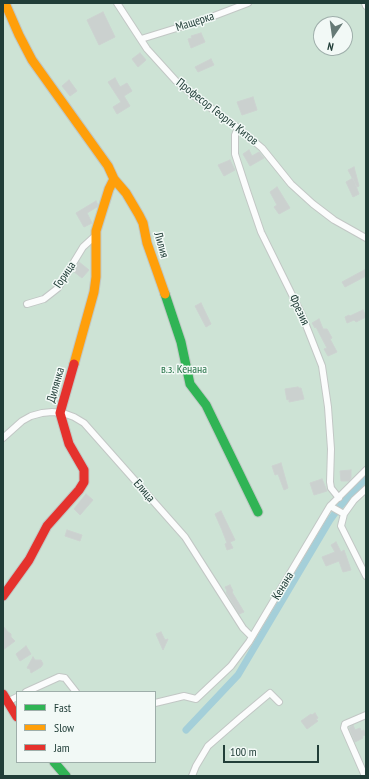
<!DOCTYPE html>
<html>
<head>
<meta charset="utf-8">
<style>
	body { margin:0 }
	#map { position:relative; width:369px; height:779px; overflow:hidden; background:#e5eae8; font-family:"PT Sans Narrow",sans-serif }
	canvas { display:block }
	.frame { position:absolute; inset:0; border:4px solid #213e38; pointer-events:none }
	.legend { position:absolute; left:16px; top:691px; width:140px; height:72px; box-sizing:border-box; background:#f2f9f6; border:1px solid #9eaeaa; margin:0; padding:5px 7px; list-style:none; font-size:12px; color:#213e38 }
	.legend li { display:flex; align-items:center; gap:8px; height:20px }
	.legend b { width:20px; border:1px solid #9eaeaa }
	.north { position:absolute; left:313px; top:16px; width:40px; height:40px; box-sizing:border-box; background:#f2f9f6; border:1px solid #9eaeaa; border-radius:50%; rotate:193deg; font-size:11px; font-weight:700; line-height:16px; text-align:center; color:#213e38 }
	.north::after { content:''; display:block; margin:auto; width:14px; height:18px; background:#667a76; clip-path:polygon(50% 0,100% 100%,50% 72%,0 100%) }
	.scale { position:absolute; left:223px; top:745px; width:96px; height:18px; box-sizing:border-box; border:2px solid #213e38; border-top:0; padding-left:5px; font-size:12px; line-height:14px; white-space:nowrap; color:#213e38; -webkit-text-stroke:3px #f2f9f6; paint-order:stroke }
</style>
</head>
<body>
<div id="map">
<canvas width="369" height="779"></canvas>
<div class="frame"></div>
<ul class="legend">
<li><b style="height:5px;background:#30b455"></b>Fast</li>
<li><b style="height:5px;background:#ff9f0a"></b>Slow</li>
<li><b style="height:5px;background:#e5322d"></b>Jam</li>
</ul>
<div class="north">N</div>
<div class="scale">100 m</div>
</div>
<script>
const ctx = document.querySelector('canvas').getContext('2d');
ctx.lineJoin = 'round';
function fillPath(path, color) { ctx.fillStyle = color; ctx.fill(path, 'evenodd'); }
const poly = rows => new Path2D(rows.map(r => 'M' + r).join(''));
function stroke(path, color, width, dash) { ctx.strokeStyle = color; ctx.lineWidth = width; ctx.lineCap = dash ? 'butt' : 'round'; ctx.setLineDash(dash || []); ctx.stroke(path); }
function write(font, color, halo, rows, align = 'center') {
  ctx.font = font + ' "PT Sans Narrow",sans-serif'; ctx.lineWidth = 3; ctx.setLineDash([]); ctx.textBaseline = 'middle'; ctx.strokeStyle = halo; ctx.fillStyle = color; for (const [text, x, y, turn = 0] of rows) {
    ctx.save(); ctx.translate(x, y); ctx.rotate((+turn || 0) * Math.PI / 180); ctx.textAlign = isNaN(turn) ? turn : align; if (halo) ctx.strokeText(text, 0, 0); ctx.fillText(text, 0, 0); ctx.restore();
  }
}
fillPath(poly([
	[3,3,366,3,366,776,3,776],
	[321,24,345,24,345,48,321,48],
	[17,692,155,692,155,762,17,762]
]), '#cde3d5');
stroke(poly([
	[186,730,238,675,330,520,341,505,366,478]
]), '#a4cfd9', 7);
const building = poly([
	[103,12,115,37,99,45,87,20,103,12],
	[201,33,205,42,191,48,188,39,192,38,191,36,201,33],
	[140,53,146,60,138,67,132,59,140,53],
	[211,59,214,65,198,72,195,67,211,59],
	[115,78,120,87,127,83,132,91,124,96,130,106,117,114,113,107,121,102,108,82,115,78],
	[69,80,77,91,70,96,62,86,69,80],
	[253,97,257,110,242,115,237,102,253,97],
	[249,150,252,156,259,152,264,158,250,166,243,154,249,150],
	[230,160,235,170,224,176,218,165,230,160],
	[354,167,359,186,357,187,348,170,354,167],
	[353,178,359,194,353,197,346,182,353,178],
	[277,187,290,208,279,214,274,207,277,205,270,192,277,187],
	[96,201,98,205,97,207,87,213,92,223,84,227,76,213,96,201],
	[79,262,89,270,82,278,73,271,79,262],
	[366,269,366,276,345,287,342,282,366,269],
	[201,303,211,324,206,327,195,306,201,303],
	[363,310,366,317,356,322,354,320,347,323,345,317,349,315,350,316,363,310],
	[319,319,323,329,327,329,332,338,330,339,337,352,328,356,324,349,327,348,316,327,315,328,312,323,319,319],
	[298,387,299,388,301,388,304,399,289,402,289,399,287,400,285,389,298,387],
	[281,463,288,488,284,490,278,474,275,475,272,466,281,463],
	[351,470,351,478,349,481,341,481,340,471,351,470],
	[322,479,327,491,314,495,310,483,322,479],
	[86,494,93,500,80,515,74,509,86,494],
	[221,511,235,540,230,542,233,548,227,550,225,544,227,543,222,530,215,514,221,511],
	[67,530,82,535,80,541,65,536,67,530],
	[336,542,341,552,344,550,351,570,343,572,339,561,326,566,322,557,335,552,331,545,336,542],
	[230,585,233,591,232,592,244,612,239,614,226,592,227,591,225,587,230,585],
	[3,626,8,632,11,634,11,637,15,641,3,650,3,626],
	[161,632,165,640,168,639,163,650,156,634,161,632],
	[26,646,31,654,20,661,16,654,26,646],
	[33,657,35,660,41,660,43,664,41,667,31,673,30,669,27,668,33,657],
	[315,713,318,718,316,719,318,721,307,729,301,721,311,714,312,715,315,713],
	[353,725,355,730,360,728,361,731,364,730,366,735,362,736,363,738,355,742,349,728,353,725]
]);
fillPath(building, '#cbd1cf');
stroke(building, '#cdd3d1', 1);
const street = poly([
	[117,3,147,49,176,81,193,95,238,128,262,148,291,184,313,204,334,220,366,238],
	[365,3,366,6],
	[141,39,206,19,248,3],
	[238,128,235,135,235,154,247,191,261,232,302,315,322,366,328,407,331,449,330,482,331,488,339,498],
	[27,304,44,299,58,288,83,247,95,236],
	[3,438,22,421,31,416,42,413,52,412,63,413,74,417,84,423,185,537,243,628,252,637],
	[366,489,354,500,344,514,341,526,366,576],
	[330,506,344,514],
	[26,692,59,677,65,678,76,692],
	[7,702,17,697],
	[155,703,184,696,196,699,231,666,249,642,330,506,366,470],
	[192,776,196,766,208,746,239,719,270,693,279,702],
	[365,776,344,728,345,724,366,715]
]);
const fast = poly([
	[165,294,181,342,190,384,206,405,258,512],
	[54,762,66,776]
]);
const slow = poly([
	[5,3,19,35,32,60,108,166,114,179,126,193,139,215,143,223,147,243,165,294],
	[74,364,94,292,96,277,96,231,109,189,114,179]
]);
const jam = poly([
	[3,596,29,560,47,526,79,490,84,482,84,470,69,444,60,413,74,364],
	[3,694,17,717]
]);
stroke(street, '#c2c7c5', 8);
stroke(fast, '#c0c8c5', 11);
stroke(slow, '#c0c8c5', 11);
stroke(jam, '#c0c8c5', 11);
stroke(street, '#fbfcfc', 6);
stroke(fast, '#30b455', 9);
stroke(slow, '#ff9f0a', 9);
stroke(jam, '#e5322d', 9);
write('12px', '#213e38', '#f2f9f6', [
	["Мащерка",195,22,-18],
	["Професор Георги Китов",217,112,38],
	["Лилия",161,245,74],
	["Горица",65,275,-56],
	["Фрезия",299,310,65],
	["Дилянка",56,385,-74],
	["Елица",144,491,49],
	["Кенана",283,586,-59]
]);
write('12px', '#2a764b', '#f2f9f6', [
	["в.з. Кенана",184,370]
]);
</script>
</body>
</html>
